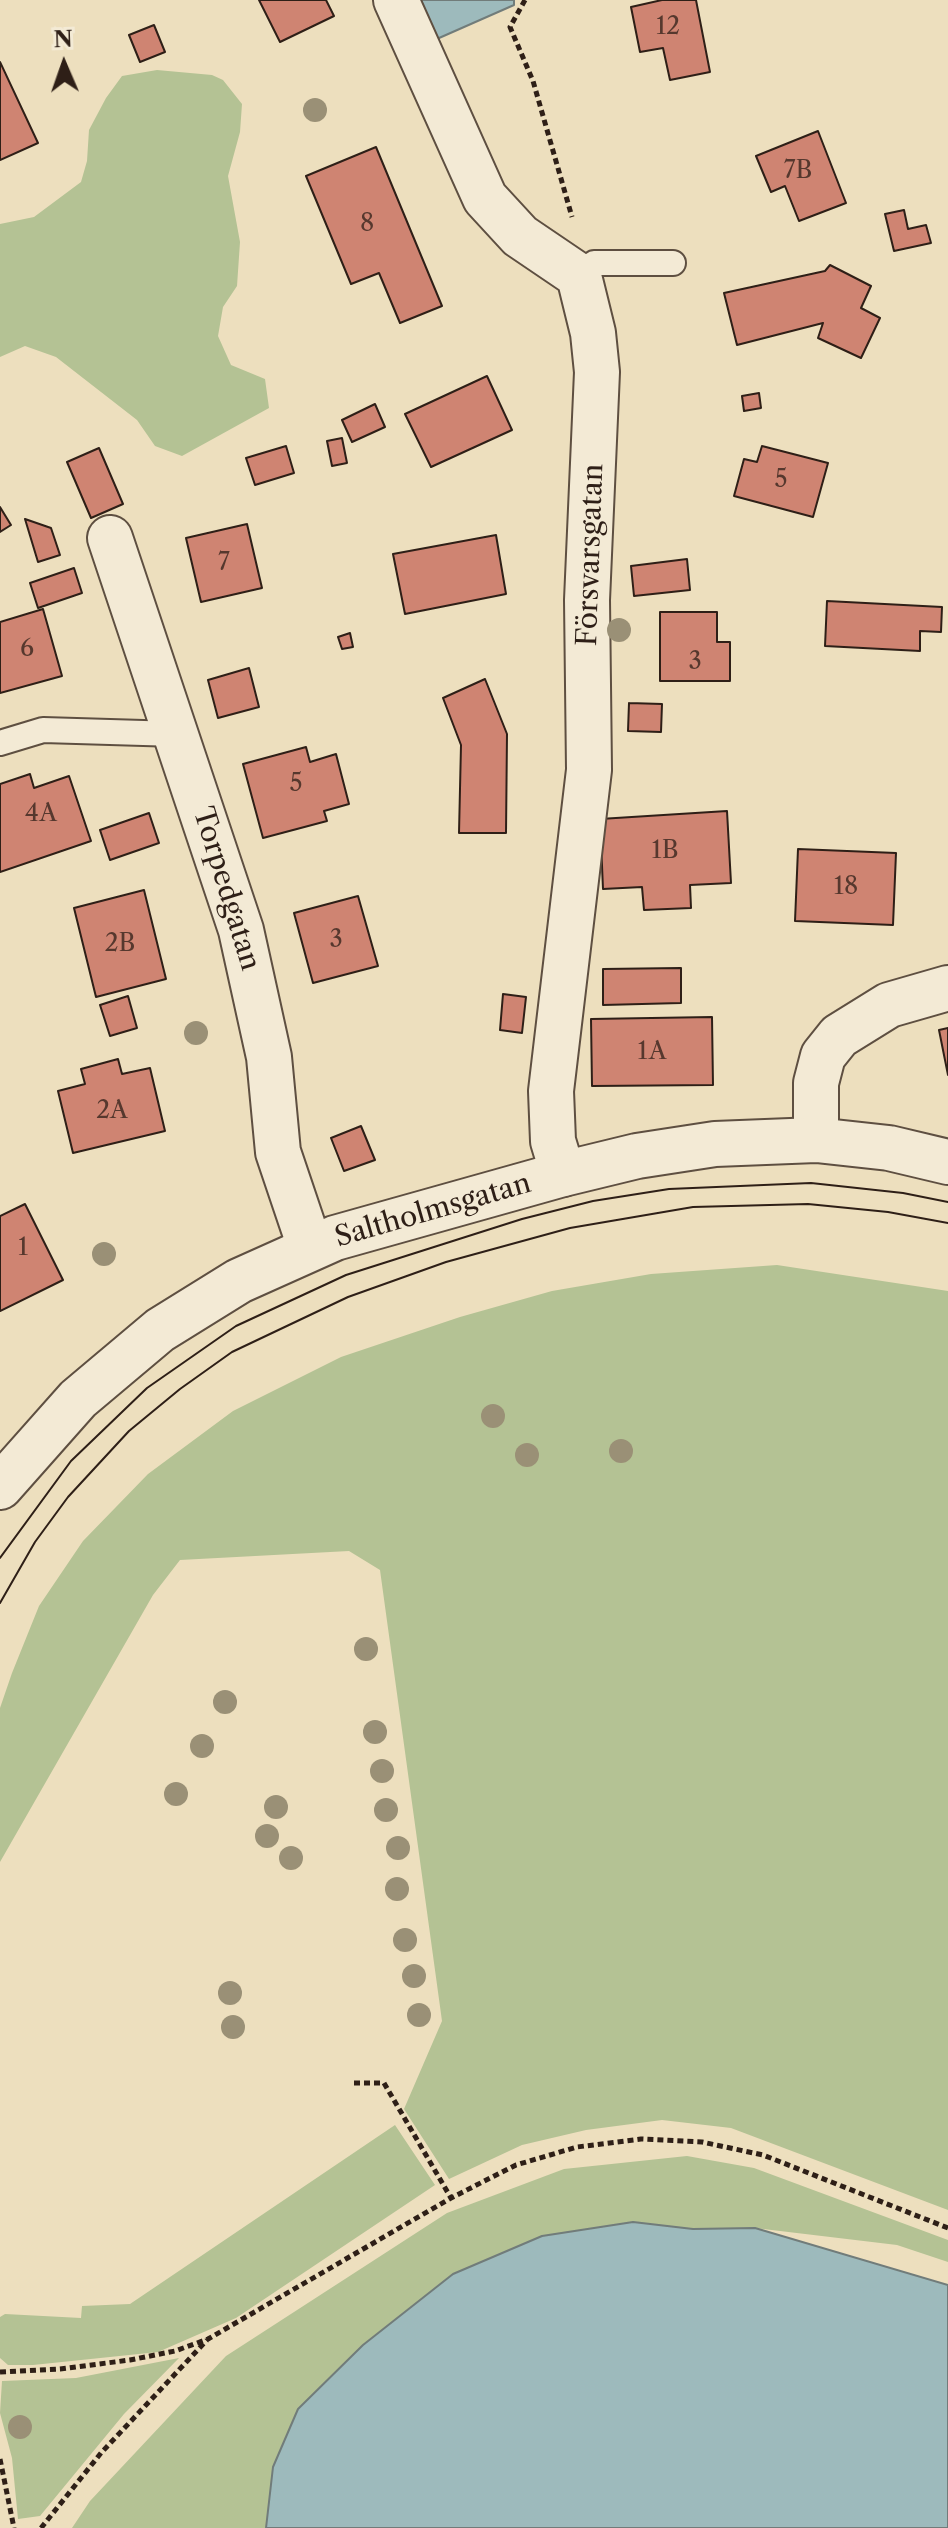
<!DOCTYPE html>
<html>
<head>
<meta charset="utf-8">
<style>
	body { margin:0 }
	#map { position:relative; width:948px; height:2528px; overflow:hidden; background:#eddfbe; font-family:"Libre Caslon Text",serif }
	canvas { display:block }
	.north { position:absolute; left:24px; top:24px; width:80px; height:80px; -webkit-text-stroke:6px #f3ead5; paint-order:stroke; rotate:358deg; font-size:22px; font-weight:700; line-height:32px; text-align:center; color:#2e1f17 }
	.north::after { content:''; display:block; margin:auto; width:28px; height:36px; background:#2e1f17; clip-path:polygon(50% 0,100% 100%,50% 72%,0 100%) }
</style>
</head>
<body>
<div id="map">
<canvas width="948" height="2528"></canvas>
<div class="north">N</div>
</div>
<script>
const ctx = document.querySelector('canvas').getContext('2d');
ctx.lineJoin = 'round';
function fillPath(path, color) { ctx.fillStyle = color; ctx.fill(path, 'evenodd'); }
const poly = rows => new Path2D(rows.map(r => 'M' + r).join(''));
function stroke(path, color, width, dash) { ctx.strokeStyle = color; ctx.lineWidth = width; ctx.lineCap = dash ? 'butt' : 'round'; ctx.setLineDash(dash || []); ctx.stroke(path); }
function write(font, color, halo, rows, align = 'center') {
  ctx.font = font + ' "Libre Caslon Text",serif'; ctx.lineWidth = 6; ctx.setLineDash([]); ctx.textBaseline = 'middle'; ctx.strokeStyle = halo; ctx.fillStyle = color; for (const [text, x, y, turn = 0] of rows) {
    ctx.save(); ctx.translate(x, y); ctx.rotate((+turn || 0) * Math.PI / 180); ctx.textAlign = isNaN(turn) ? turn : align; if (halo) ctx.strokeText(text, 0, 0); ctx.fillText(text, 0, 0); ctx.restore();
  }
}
fillPath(poly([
	[157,70,212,75,223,80,242,104,240,132,228,176,240,242,237,286,223,307,218,336,231,365,265,379,269,408,182,456,155,446,137,420,56,357,25,346,0,357,0,224,34,217,81,182,87,161,89,130,106,98,122,76],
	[777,1265,948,1291,948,2210,731,2128,662,2120,586,2130,522,2145,449,2179,404,2109,442,2021,380,1570,349,1551,180,1560,153,1595,0,1862,0,1708,12,1673,39,1606,83,1541,148,1474,233,1411,341,1357,460,1317,552,1291,651,1274],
	[395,2125,435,2185,236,2318,158,2352,33,2365,8,2365,0,2358,0,2317,5,2314,81,2318,82,2306,130,2304],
	[687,2156,754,2168,948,2240,948,2262,897,2245,755,2228,693,2229,633,2222,363,2345,299,2409,273,2467,266,2528,72,2528,90,2501,226,2356,447,2213,564,2169],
	[179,2358,124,2414,40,2516,18,2519,12,2458,0,2413,2,2381,76,2378]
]), '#b4c294');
const water = poly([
	[408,0,514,0,514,5,430,42,408,0],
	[633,2222,693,2229,755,2228,948,2285,948,2528,266,2528,273,2467,298,2409,363,2345,453,2274,542,2236,633,2222]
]);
fillPath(water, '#9dbabc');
stroke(water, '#717c7a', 2);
const building = poly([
	[259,0,326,0,334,16,280,42,259,0],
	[696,0,710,72,670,80,663,48,640,52,631,7,662,0,696,0],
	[154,25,165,52,140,62,129,35,154,25],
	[0,62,38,143,0,160,0,62],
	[818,131,846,203,799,221,785,186,771,192,756,156,818,131],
	[376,147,442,306,400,323,379,273,351,284,306,176,376,147],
	[904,210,908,229,926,225,931,243,894,251,885,214,904,210],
	[830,265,871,286,861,308,880,318,861,358,818,338,823,323,737,345,724,293,825,271,830,265],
	[487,376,512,430,431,467,405,414,487,376],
	[759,393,761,408,744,411,742,396,759,393],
	[375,404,385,427,352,442,342,420,375,404],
	[342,438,347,463,332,466,327,441,342,438],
	[286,446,294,473,255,485,246,458,286,446],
	[762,446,828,463,813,517,734,496,744,459,757,462,762,446],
	[99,448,123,504,91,518,67,462,99,448],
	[0,507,11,525,0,532,0,507],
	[25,519,51,528,60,555,38,562,25,519],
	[247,524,262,588,201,602,186,538,247,524],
	[496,535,506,594,405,614,393,554,496,535],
	[687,559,690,590,634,596,631,566,687,559],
	[74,568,82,593,38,608,30,583,74,568],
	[827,601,942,607,941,632,920,631,920,651,825,646,827,601],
	[43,609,62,676,0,693,0,622,43,609],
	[660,612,717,612,717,642,730,642,730,681,660,681,660,612],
	[350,633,353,647,342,649,338,637,350,633],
	[249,668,259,707,218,718,208,680,249,668],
	[485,679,507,734,506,833,459,833,461,745,443,698,485,679],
	[629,703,662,704,661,732,628,731,629,703],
	[306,747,310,762,336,754,349,804,324,811,327,821,263,838,243,764,306,747],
	[30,774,34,788,69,776,91,841,0,872,0,784,30,774],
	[727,811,731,883,690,885,691,908,644,910,642,887,603,889,600,819,727,811],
	[149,813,159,843,110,860,100,830,149,813],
	[798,849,896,853,893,925,795,921,798,849],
	[144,890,166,979,96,997,74,908,144,890],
	[358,896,378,966,313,983,294,913,358,896],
	[681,968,681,1003,603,1005,603,969,681,968],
	[503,994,526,997,522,1033,500,1030,503,994],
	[128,996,137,1028,110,1036,100,1005,128,996],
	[712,1017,713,1085,592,1086,591,1019,712,1017],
	[948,1028,948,1075,939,1030,948,1028],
	[118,1059,122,1074,150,1068,165,1131,73,1153,58,1091,85,1084,81,1069,118,1059],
	[361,1126,375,1160,344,1171,331,1138,361,1126],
	[25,1204,63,1280,0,1311,0,1216,25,1204]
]);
fillPath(building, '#cf8472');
stroke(building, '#2e1f17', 2);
const service = poly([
	[579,276,594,263,673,263],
	[0,743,43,730,177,734]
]);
const minor = poly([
	[396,0,485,198,520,236,579,276,593,333,597,372,587,600,589,770,551,1091,553,1141,563,1174],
	[110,538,241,930,269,1057,278,1152,310,1247],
	[816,1140,816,1083,823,1056,839,1036,889,1005,948,988]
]);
const tertiary = poly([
	[0,1487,78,1399,160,1330,239,1281,335,1238,563,1174,637,1156,715,1144,816,1140,889,1148,948,1162]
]);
stroke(service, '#5e4f41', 28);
stroke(minor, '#5e4f41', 48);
stroke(tertiary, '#5e4f41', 48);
stroke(poly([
	[525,0,510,27,533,81,572,217],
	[354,2083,384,2083,451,2198],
	[0,2372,60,2369,130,2360,175,2351,208,2339,451,2198,516,2165,577,2147,641,2139,702,2142,763,2155,948,2228],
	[0,2459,14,2528],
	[41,2528,101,2453,207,2340]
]), '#2e1f17', 5, [6, 4]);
stroke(service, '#f3ead5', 24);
stroke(minor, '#f3ead5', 44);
stroke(tertiary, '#f3ead5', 44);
stroke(poly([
	[0,1558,71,1461,147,1388,236,1326,346,1275,522,1219,593,1201,669,1189,811,1183,903,1193,948,1202],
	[0,1603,35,1542,68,1497,129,1431,180,1389,232,1352,348,1297,446,1262,570,1228,693,1207,808,1204,888,1212,948,1223]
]), '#2e1f17', 2);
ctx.fillStyle = '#9a9076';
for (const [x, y] of [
	[315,110],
	[619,630],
	[196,1033],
	[104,1254],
	[493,1416],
	[621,1451],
	[527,1455],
	[366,1649],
	[225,1702],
	[375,1732],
	[202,1746],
	[382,1771],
	[176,1794],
	[276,1807],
	[386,1810],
	[267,1836],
	[398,1848],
	[291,1858],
	[397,1889],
	[405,1940],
	[414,1976],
	[230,1993],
	[419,2015],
	[233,2027],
	[20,2427]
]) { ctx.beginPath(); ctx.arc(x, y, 12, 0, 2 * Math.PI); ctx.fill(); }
write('24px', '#56382e', null, [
	["12",668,27],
	["7B",798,171],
	["8",367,224],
	["5",781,480],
	["7",224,563],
	["6",27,649],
	["3",695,662],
	["5",296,784],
	["4A",41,814],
	["1B",665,851],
	["18",846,887],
	["3",336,940],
	["2B",120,944],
	["1A",652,1052],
	["2A",112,1111],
	["1",23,1248]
]);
write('28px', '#2e1f17', '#f3ead5', [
	["Försvarsgatan",591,555,-88],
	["Torpedgatan",226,889,73],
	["Saltholmsgatan",433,1211,-16]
]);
</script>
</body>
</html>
